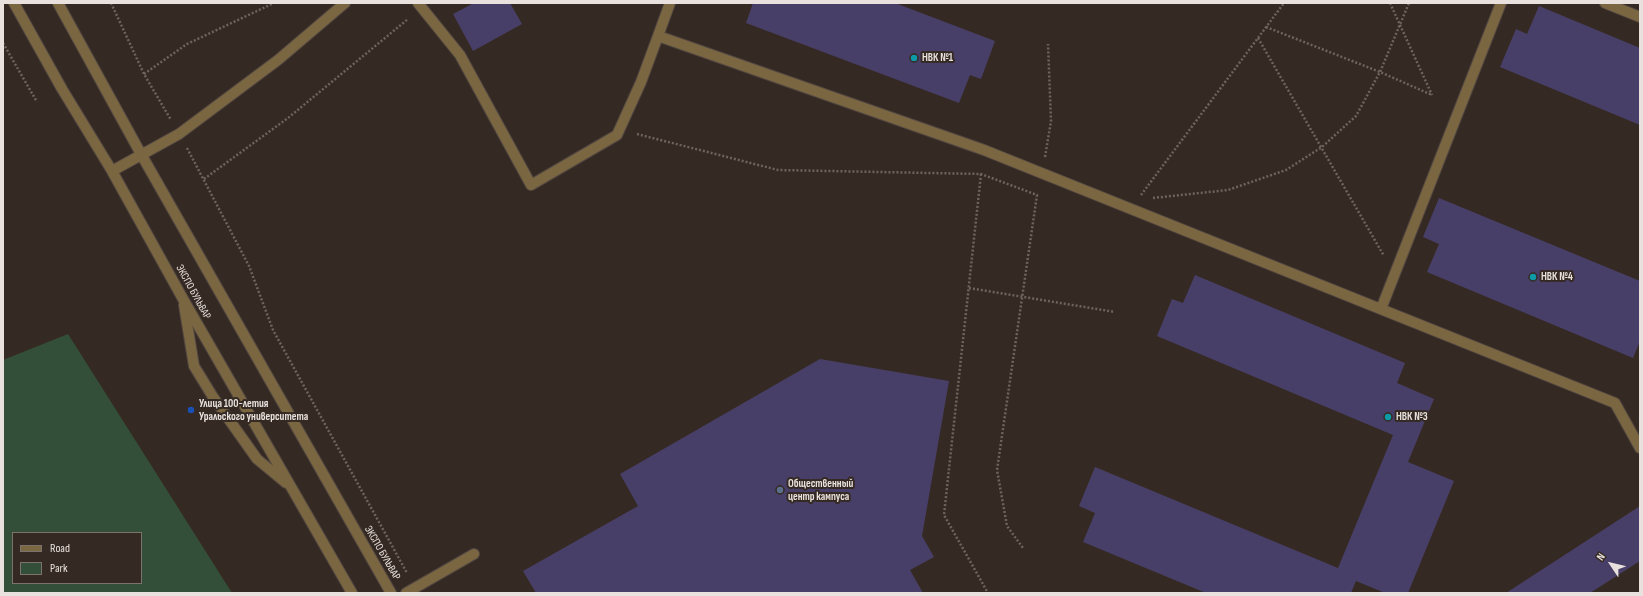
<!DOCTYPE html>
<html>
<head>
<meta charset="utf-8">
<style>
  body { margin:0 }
  #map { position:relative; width:1643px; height:596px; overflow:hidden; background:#352a23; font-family:"Sofia Sans Condensed",sans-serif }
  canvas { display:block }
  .frame { position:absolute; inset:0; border:4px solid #e8e1dd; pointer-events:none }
  .legend { position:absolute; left:12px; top:532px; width:130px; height:52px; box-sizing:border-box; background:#352a23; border:1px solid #7d736d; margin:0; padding:5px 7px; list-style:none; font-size:12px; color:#e8e1dd }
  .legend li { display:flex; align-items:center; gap:8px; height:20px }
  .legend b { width:20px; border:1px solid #7d736d }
  .north { position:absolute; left:1591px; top:544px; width:40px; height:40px; -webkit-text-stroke:3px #352a23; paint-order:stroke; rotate:305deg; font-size:11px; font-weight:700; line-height:16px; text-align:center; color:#e8e1dd }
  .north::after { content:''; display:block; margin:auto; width:14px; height:18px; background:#e8e1dd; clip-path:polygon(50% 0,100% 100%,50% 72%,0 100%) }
</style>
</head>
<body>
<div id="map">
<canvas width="1643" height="596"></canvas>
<div class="frame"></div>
<ul class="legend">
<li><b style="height:5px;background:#7b6642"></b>Road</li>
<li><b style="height:11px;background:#344f39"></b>Park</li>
</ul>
<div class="north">N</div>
</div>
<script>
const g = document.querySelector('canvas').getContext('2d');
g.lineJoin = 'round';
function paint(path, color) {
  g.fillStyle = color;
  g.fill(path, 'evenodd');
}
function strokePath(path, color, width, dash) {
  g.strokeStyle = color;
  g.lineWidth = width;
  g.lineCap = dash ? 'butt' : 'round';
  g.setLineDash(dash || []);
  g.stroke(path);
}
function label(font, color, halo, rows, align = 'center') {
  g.font = font + ' "Sofia Sans Condensed",sans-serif';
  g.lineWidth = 4;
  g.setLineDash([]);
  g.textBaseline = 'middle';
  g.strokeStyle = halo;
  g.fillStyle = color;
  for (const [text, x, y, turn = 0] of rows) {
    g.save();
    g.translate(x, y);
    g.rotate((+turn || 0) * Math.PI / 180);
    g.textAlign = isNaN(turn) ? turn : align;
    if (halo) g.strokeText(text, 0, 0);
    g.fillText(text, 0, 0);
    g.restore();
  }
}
paint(new Path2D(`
  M68 334 232 593H3V360ZM13 533H141V583H13Z`), '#344f39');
paint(new Path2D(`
  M474 3H510L522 24 473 51 453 14Z
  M753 3H895L995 41 981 79 970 75 959 103 746 23Z
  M1539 6 1640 48V125L1500 67 1516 29 1527 34Z
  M1439 198 1640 281V341L1633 358 1427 272 1439 244 1423 237Z
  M1195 275 1405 363 1397 383 1434 399 1408 462 1454 481 1408 593H1385L1356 581 1351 593H1206L1083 542 1095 513 1079 506 1095 467 1338 568 1393 435 1157 336 1172 299 1183 303Z
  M820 359 949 381 922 536 934 557 910 570 923 593H536L523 571 638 506 620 474Z
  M1640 506V561L1590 593H1506Z`), '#483f68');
const minor = new Path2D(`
  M14 3 62 89 112 171 183 299 352 593
  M58 3 141 154 391 593
  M418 3 460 55 531 185 617 135 641 82 658 36 984 150 1615 403 1640 448
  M1605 3 1640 17
  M658 36 670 3
  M112 171 179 134 278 60 345 3
  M184 305 194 366 213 397 257 459 286 483
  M1381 309 1501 3
  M406 593 474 554`);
strokePath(minor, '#524741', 12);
strokePath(new Path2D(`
  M111 3 144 74 171 120
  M1390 3 1432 95
  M1266 27 1380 72 1432 95
  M1258 38 1384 256
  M3 43 37 102
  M144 74 187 44 274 3
  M637 134 778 170 981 174 1037 195 997 470 1007 526 1023 548
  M187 148 249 266 273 330 407 573
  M1045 157 1051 121 1048 44
  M981 174 944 515 988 593
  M204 179 288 118 408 19
  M1141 195 1284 3
  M1153 198 1228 190 1286 170 1322 147 1356 116 1380 72 1409 3
  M969 288 1115 312`), '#6e645e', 2.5, [2, 2]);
strokePath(minor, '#7b6642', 10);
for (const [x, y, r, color] of [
  [914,58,4,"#0f9aa8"],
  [1533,277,4,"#0f9aa8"],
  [191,410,4,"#1a4fb4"],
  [1388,417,4,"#0f9aa8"],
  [780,490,4,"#5c6f8a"]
]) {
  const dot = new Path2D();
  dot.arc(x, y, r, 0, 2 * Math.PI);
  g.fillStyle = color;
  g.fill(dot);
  strokePath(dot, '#352a23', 1.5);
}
label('bold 11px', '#e8e1dd', '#352a23', [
  ["НВК №1",922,58],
  ["НВК №4",1541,277],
  ["Улица 100-летия",199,404],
  ["Уральского университета",199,417],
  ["НВК №3",1396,417],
  ["Общественный",788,484],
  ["центр кампуса",788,497]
], 'left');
label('11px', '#e8e1dd', '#352a23', [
  ["ЭКСПО БУЛЬВАР",193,292,61],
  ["ЭКСПО БУЛЬВАР",382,553,60]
]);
</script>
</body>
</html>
